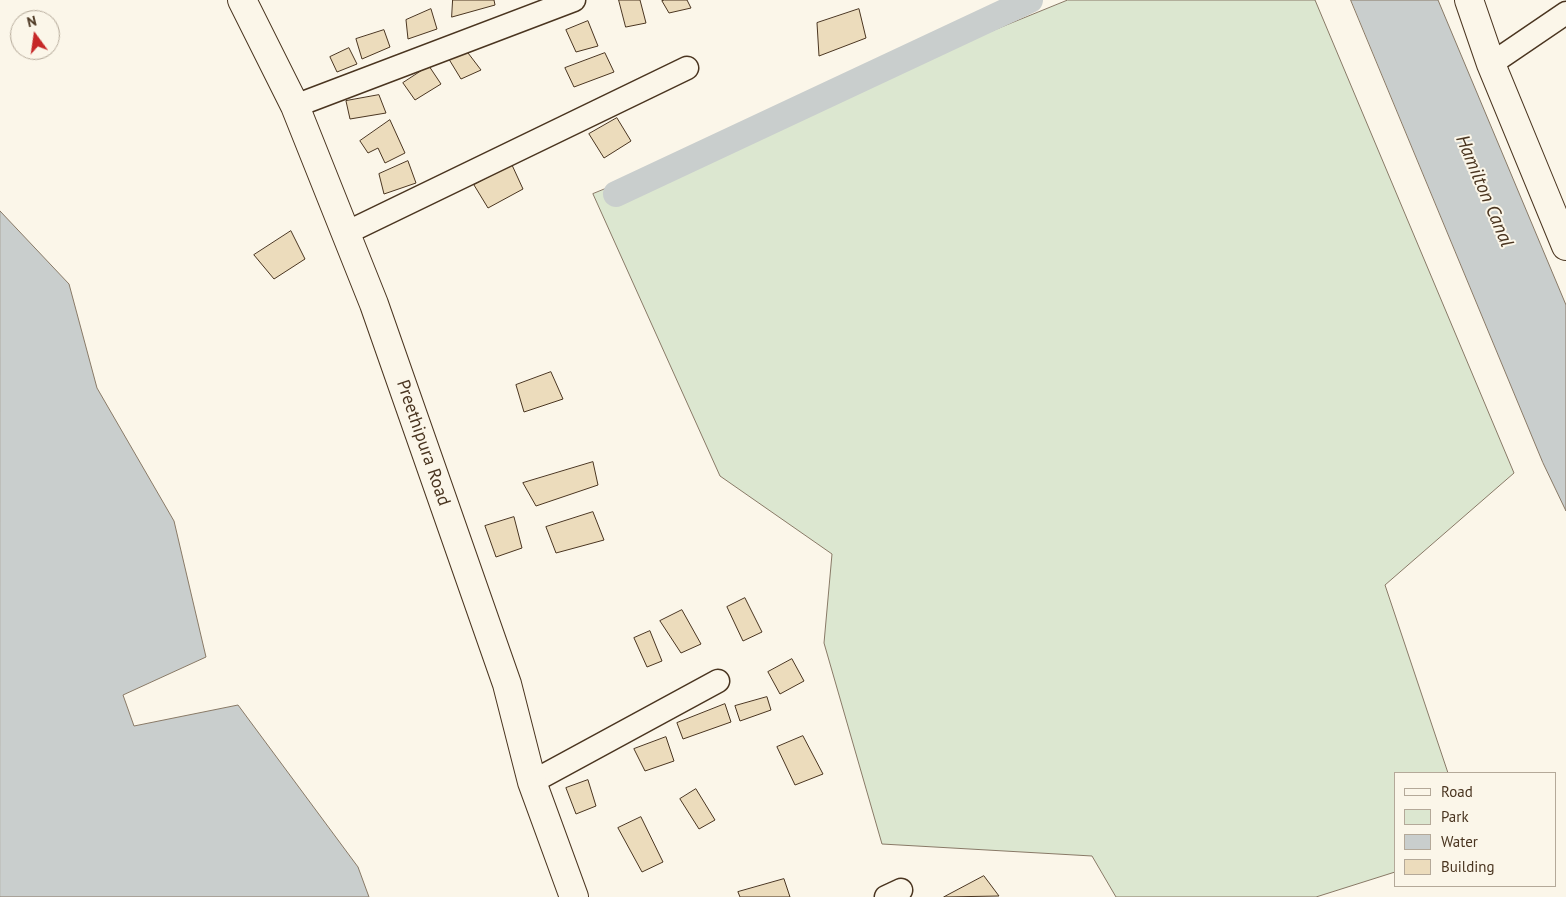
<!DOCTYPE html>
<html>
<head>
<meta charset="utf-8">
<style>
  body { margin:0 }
  #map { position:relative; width:1566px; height:897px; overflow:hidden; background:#fbf6e9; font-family:"PT Sans",sans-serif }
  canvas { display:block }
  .legend { position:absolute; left:1394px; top:772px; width:162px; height:115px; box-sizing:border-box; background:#fbf6e9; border:1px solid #b4a999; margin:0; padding:6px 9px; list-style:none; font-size:15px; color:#4a3520 }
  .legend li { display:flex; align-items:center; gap:10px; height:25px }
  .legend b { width:25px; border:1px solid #b4a999 }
  .north { position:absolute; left:10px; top:10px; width:50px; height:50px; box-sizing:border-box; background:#fbf6e9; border:1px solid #b4a999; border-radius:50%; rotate:346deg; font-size:14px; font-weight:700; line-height:20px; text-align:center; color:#4a3520 }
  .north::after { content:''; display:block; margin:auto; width:18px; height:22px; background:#c62828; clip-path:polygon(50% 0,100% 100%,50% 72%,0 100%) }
</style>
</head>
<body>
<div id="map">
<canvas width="1566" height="897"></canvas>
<ul class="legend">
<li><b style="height:6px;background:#fbf6e9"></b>Road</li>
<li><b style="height:14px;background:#dce7d0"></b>Park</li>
<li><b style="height:14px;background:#c9cecd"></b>Water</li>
<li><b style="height:14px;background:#ecdcbc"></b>Building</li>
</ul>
<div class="north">N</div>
</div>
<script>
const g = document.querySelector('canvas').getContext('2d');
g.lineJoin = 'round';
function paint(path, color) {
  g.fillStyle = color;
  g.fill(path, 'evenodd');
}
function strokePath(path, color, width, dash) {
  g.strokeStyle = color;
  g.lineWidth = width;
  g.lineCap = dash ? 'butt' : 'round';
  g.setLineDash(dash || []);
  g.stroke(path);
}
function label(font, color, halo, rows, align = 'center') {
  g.font = font + ' "PT Sans",sans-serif';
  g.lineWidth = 4;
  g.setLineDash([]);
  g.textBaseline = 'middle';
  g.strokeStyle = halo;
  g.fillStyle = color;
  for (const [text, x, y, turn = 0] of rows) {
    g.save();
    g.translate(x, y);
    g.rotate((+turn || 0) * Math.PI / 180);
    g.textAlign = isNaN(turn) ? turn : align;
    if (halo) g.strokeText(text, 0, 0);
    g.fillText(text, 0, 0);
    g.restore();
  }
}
const green = new Path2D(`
  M1068 0H1315L1514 473 1385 585 1448 773H1395V872L1316 897H1116L1092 856 882 844 824 643 832 554 720 476 593 194Z`);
paint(green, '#dce7d0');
strokePath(green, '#887966', 1);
const water = new Path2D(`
  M1351 0H1438L1566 305V511L1543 463Z
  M0 211 69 284 97 388 174 521 206 657 123 695 134 726 238 705 358 867 369 897H0Z`);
paint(water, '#c9cecd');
strokePath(water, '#887966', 1);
strokePath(new Path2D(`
  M616 194 1030 0`), '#c9cecd', 26);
const building = new Path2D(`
  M453 0H494L495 5 452 17Z
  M619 0H640L646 23 626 27Z
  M665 0H687L691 8 669 13 662 1Z
  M431 9 437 29 408 39 406 20Z
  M859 9 866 38 819 56 817 23Z
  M588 21 598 46 576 52 566 30Z
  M384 30 390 47 362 59 356 39Z
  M349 48 357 64 337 72 330 57Z
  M465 49 481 70 461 79 447 56Z
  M605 53 614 72 574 87 565 68Z
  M429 66 441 84 415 100 403 83Z
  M379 95 386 113 350 119 346 101Z
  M617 118 631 141 604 158 589 134Z
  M390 120 405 153 385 163 378 148 368 153 360 141Z
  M408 161 416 183 384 194 379 174Z
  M512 165 523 189 488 208 474 185Z
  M291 231 305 259 274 279 254 255Z
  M551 372 563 399 524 412 516 385Z
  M593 462 598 485 536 506 523 483Z
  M593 512 604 540 556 553 546 527Z
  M514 517 522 548 496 557 485 526Z
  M745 598 762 632 743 641 727 607Z
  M682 610 701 644 681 653 660 621Z
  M650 631 662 661 647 667 634 638Z
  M792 659 804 681 780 694 768 672Z
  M767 697 771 710 740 721 735 706Z
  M725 704 731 722 683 739 677 723Z
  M803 736 823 774 795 785 777 747Z
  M666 737 674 761 645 771 634 749Z
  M588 780 596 806 576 814 566 788Z
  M696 789 715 820 699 829 680 799Z
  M641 817 663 862 642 872 618 828Z
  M984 876 999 896 944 897Z
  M784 879 790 897H740L738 892Z`);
paint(building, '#ecdcbc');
strokePath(building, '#4a3520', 1);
const street = new Path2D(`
  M1491 64 1566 13
  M295 106 574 0
  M346 233 687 68
  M532 782 718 681
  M886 897 901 890`);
const secondary = new Path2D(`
  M242 0 295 106 374 304 507 684 532 782 574 897`);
const primary = new Path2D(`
  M1469 0 1491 64 1566 246`);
strokePath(street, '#4a3520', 25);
strokePath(secondary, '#4a3520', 30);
strokePath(primary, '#4a3520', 30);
strokePath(street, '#fbf6e9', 22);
strokePath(secondary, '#fbf6e9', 28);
strokePath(primary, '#fbf6e9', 28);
label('18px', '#4a3520', '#fbf6e9', [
  ["Preethipura Road",423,443,71]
]);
label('italic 19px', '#4a3520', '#fbf6e9', [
  ["Hamilton Canal",1484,191,67]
]);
</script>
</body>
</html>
